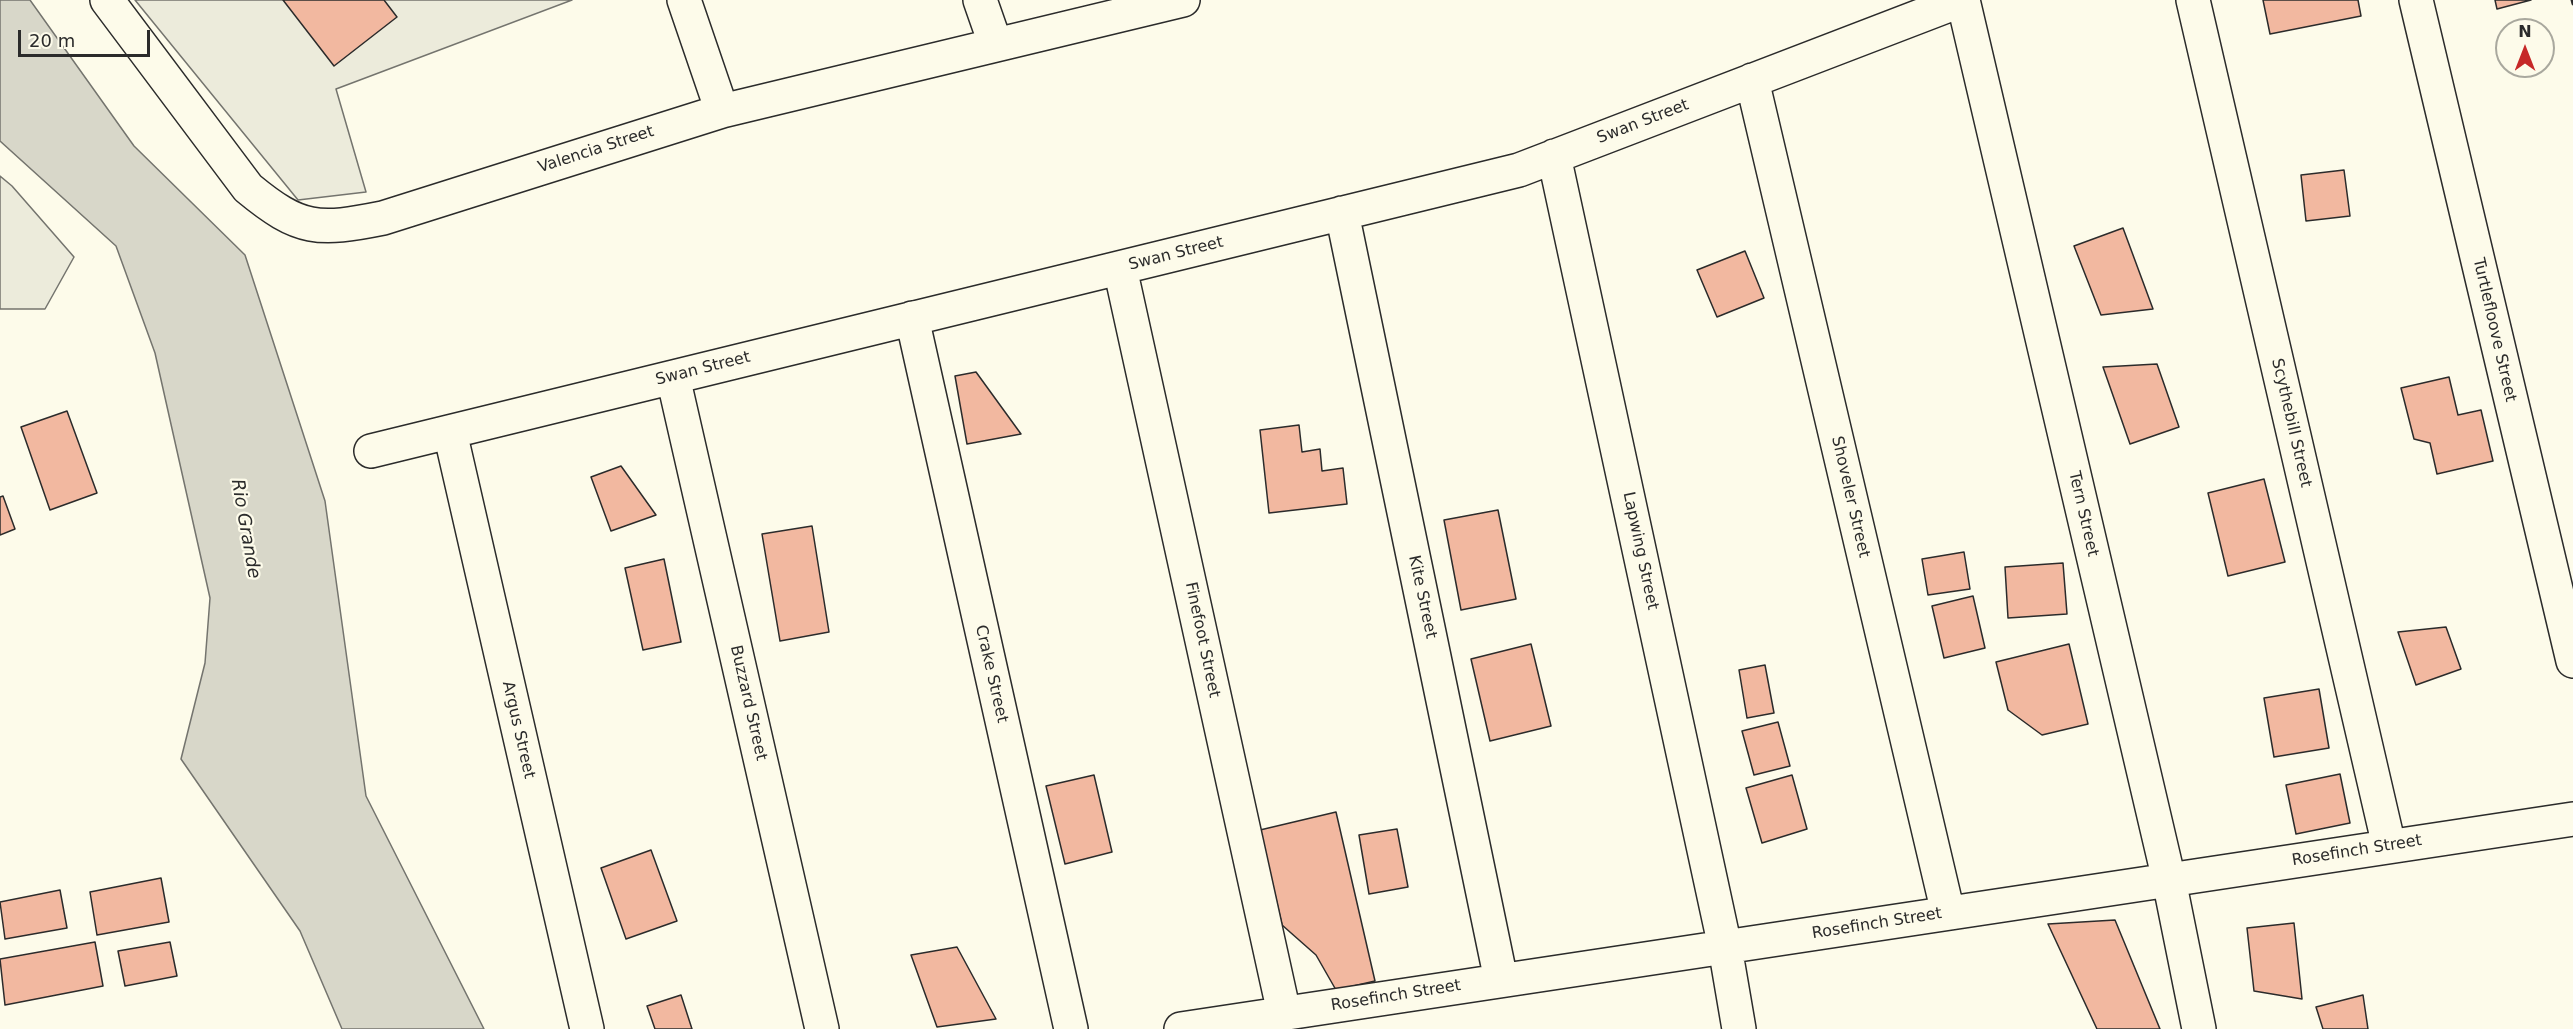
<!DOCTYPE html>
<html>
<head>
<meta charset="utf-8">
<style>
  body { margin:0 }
  #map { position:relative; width:2573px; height:1029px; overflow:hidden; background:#fdfbea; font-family:"DejaVu Sans",sans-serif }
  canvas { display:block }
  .north { position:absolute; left:2495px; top:18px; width:60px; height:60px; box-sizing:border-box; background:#fdfbea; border:2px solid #a9a89e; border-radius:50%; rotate:0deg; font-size:16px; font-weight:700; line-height:24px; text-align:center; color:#2b2b2b }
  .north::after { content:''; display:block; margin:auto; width:21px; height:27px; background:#c62828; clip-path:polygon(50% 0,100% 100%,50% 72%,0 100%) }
  .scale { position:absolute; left:18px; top:30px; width:132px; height:27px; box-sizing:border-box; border:3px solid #2b2b2b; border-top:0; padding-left:8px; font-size:18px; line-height:21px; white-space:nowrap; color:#2b2b2b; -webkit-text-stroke:4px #fdfbea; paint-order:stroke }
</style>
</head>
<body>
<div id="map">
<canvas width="2573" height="1029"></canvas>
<div class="north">N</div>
<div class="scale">20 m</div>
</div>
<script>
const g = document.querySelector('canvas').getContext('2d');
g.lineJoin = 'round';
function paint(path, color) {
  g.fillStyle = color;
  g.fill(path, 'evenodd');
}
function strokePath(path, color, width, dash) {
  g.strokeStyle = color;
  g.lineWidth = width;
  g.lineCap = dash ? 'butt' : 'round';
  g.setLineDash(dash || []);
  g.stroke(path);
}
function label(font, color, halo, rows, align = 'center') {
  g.font = font + ' "DejaVu Sans",sans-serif';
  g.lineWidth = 4.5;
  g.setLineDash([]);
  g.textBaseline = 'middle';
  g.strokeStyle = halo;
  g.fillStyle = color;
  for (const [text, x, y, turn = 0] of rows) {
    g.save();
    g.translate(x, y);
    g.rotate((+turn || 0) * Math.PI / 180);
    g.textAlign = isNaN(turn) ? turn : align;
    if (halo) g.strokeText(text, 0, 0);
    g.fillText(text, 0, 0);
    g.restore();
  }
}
const green = new Path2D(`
  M135 0H572L336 89 366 192 298 200Z
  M0 176 12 186 74 257 45 309H0Z`);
paint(green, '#ecebdb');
strokePath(green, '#74746e', 1.5);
const water = new Path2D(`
  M0 0H30L134 146 245 255 325 501 366 796 484 1029H342L300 931 181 759 205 663 210 598 155 353 116 246 0 141Z`);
paint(water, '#d8d7c9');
strokePath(water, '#74746e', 1.5);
const building = new Path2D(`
  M283 0H384L397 17 334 66Z
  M2263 0H2358L2361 16 2270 34Z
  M2495 0H2531L2497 9Z
  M2344 170 2350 216 2306 221 2301 175Z
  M2123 228 2153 309 2101 315 2074 246Z
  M1745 251 1764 298 1717 317 1697 270Z
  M2157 364 2179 427 2130 444 2103 367Z
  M976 372 1021 434 967 444 955 376Z
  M2449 377 2458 415 2481 410 2493 461 2437 474 2430 443 2414 439 2401 388Z
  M67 411 97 493 50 510 21 427Z
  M1299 425 1302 452 1320 449 1322 471 1343 468 1347 504 1269 513 1260 430Z
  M621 466 656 515 611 531 591 477Z
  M2264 479 2285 562 2228 576 2208 493Z
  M3 496 15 529 0 535V497Z
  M1498 510 1516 599 1461 610 1444 520Z
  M812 526 829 632 780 641 762 534Z
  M1964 552 1970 589 1928 595 1922 559Z
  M664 559 681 642 643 650 625 568Z
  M2063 563 2067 614 2008 618 2005 567Z
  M1973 596 1985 648 1944 658 1932 606Z
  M2446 627 2461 669 2416 685 2398 632Z
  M1531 644 1551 726 1490 741 1471 659Z
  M2069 644 2088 724 2042 735 2008 710 1996 662Z
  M1765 665 1774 713 1747 718 1739 670Z
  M2319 689 2329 748 2274 757 2264 698Z
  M1778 722 1790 766 1754 775 1742 731Z
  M2340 774 2350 823 2296 834 2286 785Z
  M1094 775 1112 852 1065 864 1046 786Z
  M1792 775 1807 829 1762 843 1746 788Z
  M1336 812 1375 981 1336 990 1316 955 1282 925 1260 830Z
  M1397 829 1408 887 1369 894 1359 835Z
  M651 850 677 921 626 939 601 868Z
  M161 878 169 922 97 935 90 892Z
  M60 890 67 928 5 939 0 902Z
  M2115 920 2160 1029H2097L2048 924Z
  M2294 923 2302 999 2254 991 2247 928Z
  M95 942 103 986 5 1005 0 959Z
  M170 942 177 976 125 986 118 951Z
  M957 947 996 1019 937 1027 911 955Z
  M681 995 692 1029H655L647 1006Z
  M2363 995 2368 1029H2323L2316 1007Z`);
paint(building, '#f2b8a0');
strokePath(building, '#2b2b2b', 1.5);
const minor = new Path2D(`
  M107 0 248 188C300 231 318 231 383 218L722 111 1183 0
  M684 0 722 111
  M980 0 995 43
  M1963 0 2169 880 2199 1029
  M2193 0 2389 846
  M2416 0 2573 661
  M1752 80 1948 913
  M1554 156 1725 947 1739 1029
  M1342 213 1501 980
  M1120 268 1284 1013
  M912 318 1071 1029
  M673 377 822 1029
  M450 432 587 1029
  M371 451 1519 170 1962 0
  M1181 1029 2573 819`);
strokePath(minor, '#2b2b2b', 36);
strokePath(minor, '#fdfbea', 33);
strokePath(new Path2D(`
  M2572 0 2573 4`), '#2b2b2b', 3);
label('16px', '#2b2b2b', '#fdfbea', [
  ["Swan Street",1643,122,-21],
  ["Valencia Street",596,150,-18],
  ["Swan Street",1176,254,-14],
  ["Turtlefloove Street",2494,330,77],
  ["Swan Street",703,369,-14],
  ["Scythebill Street",2291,423,77],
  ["Shoveler Street",1850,497,77],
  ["Tern Street",2083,514,77],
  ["Lapwing Street",1640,551,78],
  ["Kite Street",1422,597,78],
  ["Finefoot Street",1202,640,78],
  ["Crake Street",991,674,77],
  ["Buzzard Street",748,703,77],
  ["Argus Street",518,730,77],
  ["Rosefinch Street",2357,851,-9],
  ["Rosefinch Street",1877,924,-9],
  ["Rosefinch Street",1396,996,-9]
]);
label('italic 18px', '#2b2b2b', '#fdfbea', [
  ["Rio Grande",245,529,80]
]);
</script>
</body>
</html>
